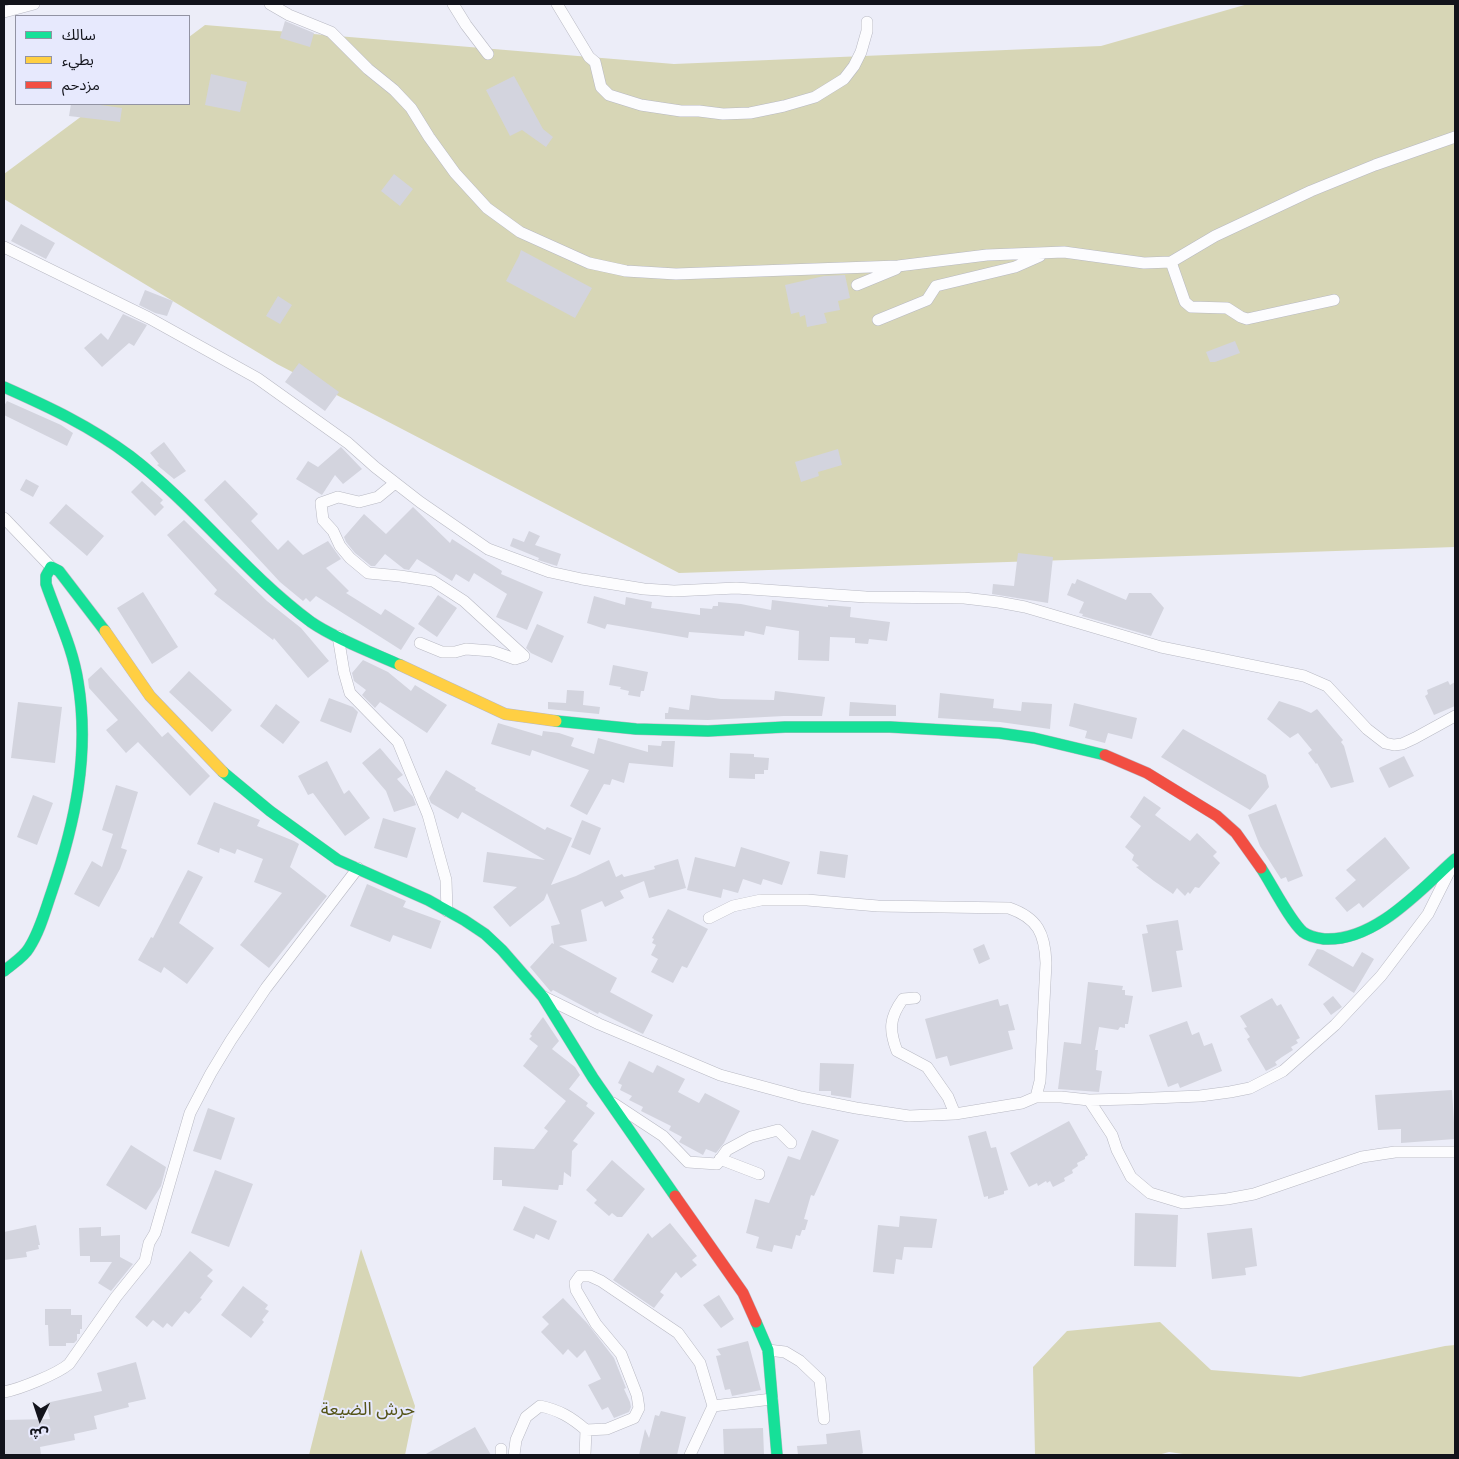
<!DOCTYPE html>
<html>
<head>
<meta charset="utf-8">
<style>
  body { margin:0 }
  #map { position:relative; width:1459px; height:1459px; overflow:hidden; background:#ecedf8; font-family:Lato,"Noto Sans Arabic",sans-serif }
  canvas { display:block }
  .frame { position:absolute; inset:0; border:5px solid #12131b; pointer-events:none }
  .legend { position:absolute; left:15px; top:15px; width:175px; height:90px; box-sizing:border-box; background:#e7e9fd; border:1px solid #9293a3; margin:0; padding:6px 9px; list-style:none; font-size:15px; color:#12131b }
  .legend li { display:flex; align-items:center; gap:10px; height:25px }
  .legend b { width:25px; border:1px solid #9293a3 }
  .north { position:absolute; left:15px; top:1394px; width:50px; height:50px; -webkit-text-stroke:4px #e7e9fd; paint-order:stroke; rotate:184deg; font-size:14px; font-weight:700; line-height:20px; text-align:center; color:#12131b }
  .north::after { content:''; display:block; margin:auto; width:18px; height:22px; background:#12131b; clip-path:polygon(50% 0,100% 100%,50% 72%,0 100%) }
</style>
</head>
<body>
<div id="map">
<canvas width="1459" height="1459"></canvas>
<div class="frame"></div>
<ul class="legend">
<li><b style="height:6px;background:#16e098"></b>سالك</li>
<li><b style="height:6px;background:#ffcf43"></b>بطيء</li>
<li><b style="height:6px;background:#f24e42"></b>مزدحم</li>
</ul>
<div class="north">ش</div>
</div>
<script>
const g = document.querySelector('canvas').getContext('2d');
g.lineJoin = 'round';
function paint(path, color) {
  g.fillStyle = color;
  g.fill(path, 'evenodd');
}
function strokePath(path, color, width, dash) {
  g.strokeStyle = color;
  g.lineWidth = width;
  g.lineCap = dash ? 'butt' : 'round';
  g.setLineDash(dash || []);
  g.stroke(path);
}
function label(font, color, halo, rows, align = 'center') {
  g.font = font + ' Lato,"Noto Sans Arabic",sans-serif';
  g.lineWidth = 4;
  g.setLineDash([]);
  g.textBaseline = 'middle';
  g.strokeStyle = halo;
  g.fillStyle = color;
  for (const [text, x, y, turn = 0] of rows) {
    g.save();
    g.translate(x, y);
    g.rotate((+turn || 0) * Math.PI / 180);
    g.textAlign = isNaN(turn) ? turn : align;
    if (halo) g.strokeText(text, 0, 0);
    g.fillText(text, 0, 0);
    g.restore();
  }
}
paint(new Path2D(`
  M1248 4H1455V547L679 573 277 364 4 199V174L98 104H189V37L205 25 674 64 1101 46Z
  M361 1249 415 1406 405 1455H309Z
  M1160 1322 1211 1370 1300 1377 1445 1346 1455 1345V1455H1190L1169 1452 1158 1455H1035L1033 1367 1067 1331Z`), '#d7d6b6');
paint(new Path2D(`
  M285 21 314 33 310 47 280 38Z
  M211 74 247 82 240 112 205 105Z
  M514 76 543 129 553 137 546 147 522 130 510 136 486 90Z
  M71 104H93L122 108 120 122 69 116Z
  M394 174 413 189 400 206 381 191Z
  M21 224 55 243 46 259 11 241Z
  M521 250 592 288 575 318 506 281 519 256Z
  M845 275 850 298 838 301 840 310 824 313 827 323 807 327 805 315 800 317 799 312 791 314 785 285 824 276Z
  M145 290 173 301 167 316 155 313 139 305Z
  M278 296 292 305 280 324 266 316Z
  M123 314 147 325 134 346 129 343 102 367 84 348 101 333 108 340Z
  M1235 341 1240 353 1215 362H1210L1206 352Z
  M299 363 339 392 325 411 285 382Z
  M7 401 61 425 73 433 67 446 4 415V406Z
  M164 442 186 471 174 479 157 465 159 464 150 453Z
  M341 447 362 469 343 484 335 475 322 495 296 479 308 461 318 467Z
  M838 449 842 465 818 472 819 476 801 482 795 462Z
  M26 479 39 486 33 497 20 490Z
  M225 480 258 514 251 521 278 550 288 540 303 555 328 541 341 559 326 568 349 591 346 593 381 615 385 609 415 628 401 650 316 596 310 602 306 598 303 601 280 582 204 500Z
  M142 481 163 500 160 503 164 507 155 516 131 492Z
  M66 504 104 536 87 556 49 523Z
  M413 507 450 543 452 539 502 571 501 574 543 592 527 630 496 617 507 594 474 573 469 582 456 574 452 581 417 559 409 570 404 569 385 554 375 566H371L355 553 346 542 344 537 364 514 386 534Z
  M184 520 267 601 301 628 329 661 308 678 274 638 273 640 214 594 217 590 167 535Z
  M529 531 540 536 535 545 561 554 557 566 538 560 539 558 510 546 513 538 524 542Z
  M1018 553 1053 557 1048 603 992 594 993 584 1014 586Z
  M1077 579 1126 600 1129 593H1151L1164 608 1151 636 1082 616 1083 614 1079 613 1084 602 1067 595 1072 583 1075 584Z
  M143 592 178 647 152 664 117 608Z
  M438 595 457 608 437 637 418 624Z
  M594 596 625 605 626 597 652 602 651 608 700 615V608L712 609 713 606H718V602L741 604 771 610 772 600 828 607V605L851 607 850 617 890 622 887 641 869 639 868 644 855 643V638L830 637 829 661 798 660 799 631 766 626 764 635 745 631 744 636 689 632 688 638 607 624 605 629 587 623Z
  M537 624 564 636 552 663 531 653 526 648Z
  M363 660 388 672 411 691 415 685 447 705 427 733 380 702 375 708 362 695 366 690 354 681 352 673Z
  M613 665 648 672 644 691H641L640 697 628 695 629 691 620 689 621 687 609 685Z
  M101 667 162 737 168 732 210 776 190 796 138 742 126 753 106 730 118 720 89 688 88 679Z
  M189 671 232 710 212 732 169 692Z
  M1448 681 1450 685 1455 682V706L1434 715 1425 696 1428 694 1427 690Z
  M567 690 584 691 583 705 600 707 599 714 548 709V702L566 703Z
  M775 691 825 697 822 716H784L708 720 665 719V713H668L669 707 689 710 691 695 721 699 774 700Z
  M940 693 994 699 993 708 1021 711 1022 702 1052 704 1050 729 1000 722 938 718Z
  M329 698 353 707 358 712 351 733 320 721Z
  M1279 701 1300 708 1311 713 1317 709 1343 740 1341 742 1344 746 1354 782 1331 788 1317 763 1316 764 1308 753 1312 750 1298 733 1290 738 1267 719Z
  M18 702 62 707 55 763 11 758Z
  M850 702 896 705V716H849Z
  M1074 703 1137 718 1132 739 1108 733 1105 743 1085 738 1087 731 1069 726Z
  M276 704 300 722 283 744 260 726Z
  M498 723 542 736 543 731 559 733 574 738 571 746 594 754 598 738 648 752V745L661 746 662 741H675L673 767 629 763 624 783 612 779 610 785 604 784 587 815 570 806 589 770 532 750 530 756 491 744Z
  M1183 729 1266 775 1269 787 1250 810 1161 757Z
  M380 748 403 775 397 779 413 797 416 805 394 812 386 791 362 763Z
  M730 753 754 754V757L769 758 768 770H764V774H755V779L729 778Z
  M1404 756 1414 776 1389 788 1379 768Z
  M327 761 344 794 349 790 370 818 345 836 313 793 308 795 298 776Z
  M446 770 476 788 475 790 545 830 547 827 572 838 551 885 576 876 609 860 616 877 622 874 624 877 655 869 654 866 678 859 686 888 649 898 644 881 620 891 624 898 605 907 602 901 581 910 587 941 559 946 617 978 610 992 653 1015 643 1034 599 1012 598 1014 553 990 551 992 530 967 552 943 554 944 551 926 560 924 547 893 544 900 510 927 493 907 517 887 483 882 487 852 545 860 462 812 458 819 431 803 429 798Z
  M116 785 138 792 121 848 127 850 120 869 99 907 74 894 92 861 102 867 113 834 102 830Z
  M33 795 53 803 37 845 17 837Z
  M1144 796 1161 808 1155 815 1190 841 1197 833 1217 852 1213 856 1220 863 1199 888 1195 887 1190 894 1188 892 1185 896 1177 888 1173 894 1154 881 1136 867 1139 866 1132 860 1134 855 1125 847 1141 826 1130 817Z
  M214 802 260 820 257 826 294 841 299 844 290 867 327 896 269 968 240 945 282 893 254 882 263 859 237 849 235 854 220 848 219 853 197 844Z
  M1276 804 1303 876 1288 882 1286 877 1281 879 1260 846 1248 815Z
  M383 818 416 828 407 858 374 848Z
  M582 820 601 828 590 855 571 847Z
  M1385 837 1410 868 1363 908 1359 903 1347 912 1335 898 1356 880 1346 870Z
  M741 847 790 862 782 885 763 879 761 885 743 879 738 893 723 889 721 898 687 890 695 857 735 867Z
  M820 851 848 855 845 878 817 874Z
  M188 870 203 877 179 923 214 948 187 984 164 967 161 973 138 960 151 937 153 938Z
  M367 884 406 901 403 907 441 921 431 949 393 935 390 942 350 926Z
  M668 909 708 929 687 968 682 966 673 983 651 972 658 959 651 955 656 945 652 943 654 939 652 938Z
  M1178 920 1183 950 1176 951 1182 987 1152 992 1142 934 1148 933 1146 925Z
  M984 944 990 959 979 964 973 949Z
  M1317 949 1323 950 1353 967 1362 952 1374 959 1354 993 1308 965Z
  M1088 982 1123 986 1122 990H1125V995L1133 996 1128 1024H1125V1028L1120 1027 1118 1030 1099 1027 1095 1050H1098L1096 1070 1102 1071 1099 1092 1058 1089 1064 1042 1081 1044Z
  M1333 996 1342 1007 1331 1015 1323 1004Z
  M1272 998 1277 1006 1281 1004 1300 1038 1296 1040 1298 1043 1291 1047 1293 1050 1282 1057 1275 1062 1277 1065 1266 1071 1247 1039 1250 1037 1244 1028 1247 1027 1240 1016Z
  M998 999 1000 1006 1008 1004 1015 1030 1008 1031 1013 1049 950 1066 947 1056 936 1059 925 1019Z
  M543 1017 559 1041 552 1049 575 1067 580 1075 569 1089 588 1103 586 1106 595 1113 573 1141 578 1144 572 1151 571 1177 564 1172 563 1185H559L558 1190 502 1186V1180H493L494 1147 534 1149 548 1131 544 1128 566 1101 523 1066 538 1046 529 1039 532 1036 530 1034Z
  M1187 1021 1192 1035 1199 1032 1204 1046 1212 1043 1222 1071 1180 1088 1178 1083 1168 1087 1149 1035Z
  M629 1061 653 1073 657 1065 685 1079 678 1092 699 1103 705 1093 740 1111 724 1143 716 1153 706 1149 703 1155 679 1142 682 1137 669 1130 671 1126 641 1111 643 1107 629 1100 632 1096 620 1090 622 1085 618 1083Z
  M820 1063 854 1064 851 1098 831 1095V1091H819Z
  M1452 1090 1455 1139 1401 1143V1129L1378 1130 1375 1095Z
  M208 1108 235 1118 221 1160 193 1151Z
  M1069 1121 1088 1155 1085 1157V1159L1077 1163 1078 1166 1072 1170 1073 1173 1064 1178 1065 1181 1053 1187 1050 1181 1047 1183 1046 1181 1038 1186 1037 1183 1029 1187 1010 1153Z
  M812 1130 839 1140 814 1196 811 1195 804 1219 808 1220 805 1230H802L800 1236 796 1235 792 1249 774 1245 772 1252 756 1248 759 1237 746 1233 755 1199 769 1203 788 1156 800 1160Z
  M986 1131 991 1148 996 1147 1008 1190 1004 1191V1194L988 1199V1196L984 1197 968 1136Z
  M131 1145 166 1167 161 1186 146 1210 106 1185Z
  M612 1160 645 1189 622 1217H617L612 1213 609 1216 594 1203 597 1200 586 1190Z
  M215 1170 253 1184 229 1247 191 1233Z
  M524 1206 557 1221 549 1240 536 1234 534 1239 513 1230Z
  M1135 1213 1178 1215 1176 1267 1134 1266Z
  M900 1216 937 1219 932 1248 904 1247 902 1260 896 1259 894 1274 873 1272 878 1225 899 1227Z
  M670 1223 697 1256 692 1260 697 1265 681 1278 676 1272 660 1292 664 1295 654 1308 613 1280 648 1233 652 1238Z
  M36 1225 40 1245H38L39 1249 26 1252 27 1257 4 1260V1232Z
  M101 1227V1236L120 1235V1257L133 1264 111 1291 98 1283 112 1262H90V1256H80L79 1228Z
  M1252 1228 1257 1266 1245 1268 1246 1275 1212 1279 1207 1233Z
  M190 1251 213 1270 207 1276 213 1281 200 1298 202 1299 189 1314 185 1311 172 1327 167 1323 163 1328 153 1320 147 1327 135 1317Z
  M243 1286 268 1305 265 1309 269 1311 262 1320 264 1322 251 1338 221 1315Z
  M719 1295 734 1319 721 1328 703 1305Z
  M563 1298 587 1323 614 1358 626 1388 624 1389 630 1402 631 1407 629 1412 614 1418 608 1407 602 1410 588 1385 601 1379 585 1350 577 1358 568 1349 563 1355 541 1332 549 1324 542 1317Z
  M45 1309H71V1315H82V1329H80V1334H77V1340L74 1343H66V1346H49L48 1325H45Z
  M748 1341 761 1390 732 1396 730 1389 725 1390 716 1356 721 1355 717 1349Z
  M136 1362 146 1399 128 1403 129 1407 94 1416 97 1429 74 1434 75 1440 40 1447 41 1455H4V1420L50 1419 46 1403 102 1391 97 1373Z
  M661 1411 686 1417 677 1455H639L645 1429 649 1438 655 1415 659 1416Z
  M475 1427 491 1455H424Z
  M763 1428 764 1455H724L723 1429Z
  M860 1430 863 1453 859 1455H798L797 1446 827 1444 826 1434Z`), '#d3d4de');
const street = new Path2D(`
  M270 4 289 15 331 32 368 69 394 90 411 108 429 137 455 173 487 208 520 232 589 263 626 271 676 274 898 266 987 255 1064 252 1144 263 1171 262 1215 236 1311 191 1375 165 1455 137
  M453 4 466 25 488 54
  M557 4 589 57 595 62 601 87 609 95 641 105 681 111H699L723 114 750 113 784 106 815 97 844 79 854 66 861 52 867 31V22
  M4 12 34 4
  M4 247 149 318 257 378 348 443 375 467 420 502 488 549 550 572 582 579 644 589 674 591 736 588 866 597 964 598 998 602 1025 607 1161 647 1304 676 1327 686 1367 729 1385 743 1394 745 1402 744 1415 738 1455 716
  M1171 262 1185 302 1191 307 1227 308 1241 317 1247 319 1334 300
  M857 285 896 269
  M878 320 927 300 936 286 1015 267 1040 256
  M395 483 378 497 359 502 338 497 321 503 323 520 333 531 340 546 350 558 368 573 400 576 433 581 464 601 524 656 515 659 492 651 466 649 455 652H442L420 643
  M4 518 51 567
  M338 636 344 672 350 693 398 742 428 815 446 880 447 911
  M709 918 733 906 761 900H807L878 906 1009 908C1038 918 1045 934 1046 963L1040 1081 1036 1097
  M544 997 599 1024 720 1075 801 1097 856 1108 909 1116 955 1114 1022 1103 1036 1097H1061L1089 1100 1130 1099 1200 1096 1230 1092 1250 1088 1283 1071 1335 1025 1381 976 1428 914 1451 868
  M915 998 903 999C889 1018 889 1030 897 1051L927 1067 948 1097 955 1114
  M1089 1100 1112 1135 1117 1150 1131 1177 1150 1193 1183 1203 1227 1199 1254 1194 1362 1157 1395 1152H1455
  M613 1103 663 1136 688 1162 717 1164 727 1150 751 1137 778 1130 791 1143
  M720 1159 759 1174
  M768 1350 785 1352 800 1361 820 1380 824 1419
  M4 1392C20 1389 57 1374 69 1364L116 1297 145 1261 149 1243 155 1233 190 1113 211 1073 231 1040 266 988 358 868
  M501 1449V1455
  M514 1455 516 1440 526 1417 540 1406C559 1410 571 1417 586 1430
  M585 1455 586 1430 607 1429 634 1418 639 1408 637 1395 621 1354 596 1324 576 1290 575 1283 580 1276H590L601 1281 678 1333 700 1363 713 1406
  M690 1455 713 1406 772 1399`);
const fast = new Path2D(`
  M4 387C49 407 90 426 130 456 195 506 245 573 311 622 334 638 373 653 400 665
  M556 721 636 729 708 731 785 727H890L999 733 1034 738 1105 755
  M223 772 270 811 338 860 428 900 464 920 485 934 502 950 543 997 593 1078 675 1196
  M1261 868C1271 883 1290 921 1303 932 1308 936 1317 938 1324 939 1375 942 1420 890 1455 859
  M4 971C12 964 24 957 29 948 40 931 45 911 52 891 75 823 90 754 78 682 73 648 57 616 46 584V576L51 567 59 571 105 631
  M756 1322 768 1350 777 1455`);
const slow = new Path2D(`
  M105 631 150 696 223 772
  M400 665 505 714 556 721`);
const jam = new Path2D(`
  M1105 755 1147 773 1217 816 1236 833 1261 868
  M675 1196 743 1293 756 1322`);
strokePath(street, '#b8b9c3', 12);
strokePath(fast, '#b8b9c3', 12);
strokePath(slow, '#b8b9c3', 12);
strokePath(jam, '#b8b9c3', 12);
strokePath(street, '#fcfcfe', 11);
strokePath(fast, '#16e098', 11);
strokePath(slow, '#ffcf43', 11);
strokePath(jam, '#f24e42', 11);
label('18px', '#555418', '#e7e9fd', [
  ["حرش الضيعة",368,1409]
]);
</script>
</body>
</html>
